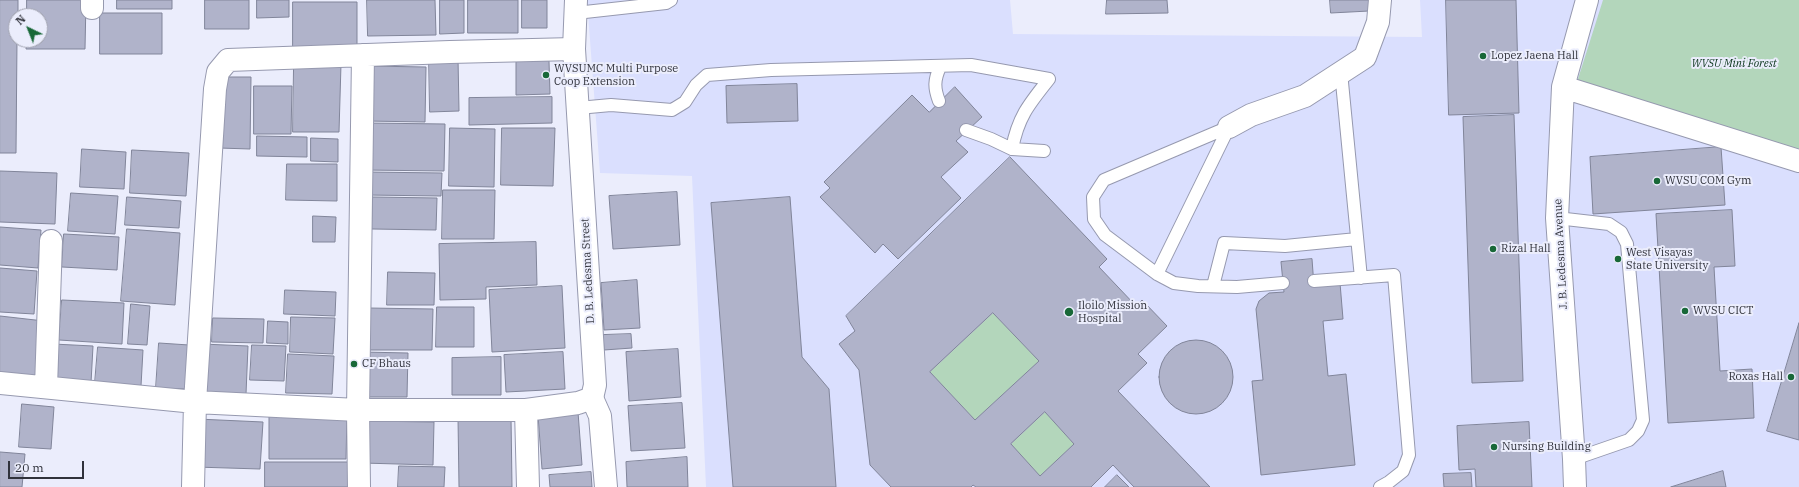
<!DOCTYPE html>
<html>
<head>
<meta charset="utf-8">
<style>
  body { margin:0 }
  #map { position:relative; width:1799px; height:487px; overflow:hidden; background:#ebedfc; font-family:"IBM Plex Serif",serif }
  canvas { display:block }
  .north { position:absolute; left:8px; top:8px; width:40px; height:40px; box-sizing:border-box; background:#ebedfc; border:1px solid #a0a2af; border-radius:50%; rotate:317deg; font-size:11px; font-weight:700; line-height:16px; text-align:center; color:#30323b }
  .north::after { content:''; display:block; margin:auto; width:14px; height:18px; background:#186838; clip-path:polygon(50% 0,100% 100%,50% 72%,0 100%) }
  .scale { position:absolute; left:8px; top:461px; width:76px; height:18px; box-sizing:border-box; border:2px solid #30323b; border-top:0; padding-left:5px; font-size:12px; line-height:14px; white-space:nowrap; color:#30323b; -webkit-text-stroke:3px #ebedfc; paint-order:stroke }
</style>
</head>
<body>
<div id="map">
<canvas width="1799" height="487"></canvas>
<div class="north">N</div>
<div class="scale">20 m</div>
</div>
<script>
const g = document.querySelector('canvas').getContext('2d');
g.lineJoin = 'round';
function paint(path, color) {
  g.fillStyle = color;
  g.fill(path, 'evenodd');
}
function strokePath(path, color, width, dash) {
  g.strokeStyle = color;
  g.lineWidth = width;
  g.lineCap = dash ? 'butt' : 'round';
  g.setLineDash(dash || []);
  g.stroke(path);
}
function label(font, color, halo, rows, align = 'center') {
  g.font = font + ' "IBM Plex Serif",serif';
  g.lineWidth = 4;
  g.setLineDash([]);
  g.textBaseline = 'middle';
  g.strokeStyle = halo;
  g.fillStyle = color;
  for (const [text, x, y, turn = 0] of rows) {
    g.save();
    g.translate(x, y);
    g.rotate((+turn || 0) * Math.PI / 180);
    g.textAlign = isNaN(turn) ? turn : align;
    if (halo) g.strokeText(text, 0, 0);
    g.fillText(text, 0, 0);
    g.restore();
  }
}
paint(new Path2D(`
  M587 0H1010L1013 34 1422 37 1420 0H1799V487H706L692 176 600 173Z`), '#dadffe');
paint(new Path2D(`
  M1603 0H1799V152L1577 82Z
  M993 313 1039 361 975 420 930 372Z
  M1045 412 1074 444 1040 476 1011 444Z`), '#b3d6bb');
const building = new Path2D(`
  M0 0H18V16H16V40H17L16 153H0Z
  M27 0H86L85 49H26L27 40H40V16H27Z
  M117 0H172V9H117Z
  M205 0H249V29H205Z
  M257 0H289V17L257 18Z
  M367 0H435L436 35 368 36Z
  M440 0H464V33L440 34Z
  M468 0H518V33H468Z
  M522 0H547V28H522Z
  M1107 0H1167L1168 13 1106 14Z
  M1330 0H1369V11L1331 13Z
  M1446 0H1516L1519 113 1449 115Z
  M293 2H357V46L293 47Z
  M100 13H162V54H100Z
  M429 58H458L459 111 430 112Z
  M549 61 550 94 516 95V62Z
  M294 64H341L339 132H293Z
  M367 66 426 67 425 122 366 121Z
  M220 77H251L250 149 219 148Z
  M797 84 798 121 727 123 726 86Z
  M254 86H292L291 134H254Z
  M955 87 982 117 956 141 968 152 941 177 961 198 898 259 883 244 875 253 820 197 830 188 824 182 912 95 929 112Z
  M552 97V123L469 125V98Z
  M1514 115 1523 381 1472 383 1463 117Z
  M366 123 445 124 444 171 364 170Z
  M450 128 495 129 494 187 449 186Z
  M502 128H555L553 186 501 185Z
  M257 136 307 137V157L257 156Z
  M311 138 338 139V162L311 161Z
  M1721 147 1725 205 1593 214 1590 157Z
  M82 149 126 152 124 189 80 187Z
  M132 150 189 153 186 196 130 193Z
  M1010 157 1107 259 1099 267 1136 306 1142 300 1167 326 1138 354 1147 363 1118 391 1210 487H1134L1113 465 1091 487H976L973 485 971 487H891L870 465 859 370 839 344 855 331 846 316ZM993 313 1039 361 975 420 930 372ZM1045 412 1074 444 1040 476 1011 444Z
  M287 164H337V201L286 200Z
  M0 171 57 173 55 224 0 222Z
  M366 172 442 173 441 196 366 195Z
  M443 190H495L494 239H442Z
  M677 192 680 245 613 249 609 196Z
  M71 193 118 196 115 234 68 231Z
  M127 197 181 201 179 228 125 225Z
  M373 197 437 198 436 230 372 229Z
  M790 197 802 357 829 389 836 487H733L711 203Z
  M1732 210 1735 266 1714 267 1720 371 1752 369 1754 418 1668 423 1656 214Z
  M313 216 336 217 335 242H313Z
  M0 227 41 230 38 268 0 265Z
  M127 229 180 233 175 305 121 301Z
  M64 234 119 237 117 270 62 267Z
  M536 242 537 285 486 287V299L440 300 439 244Z
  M1312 259 1314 286 1340 283 1343 319 1323 321 1328 376 1346 374 1355 465 1261 475 1252 381 1263 380 1256 309 1259 301 1269 293 1284 292 1281 262Z
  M0 268 37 271 34 314 0 312Z
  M388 272 435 273 434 305H387Z
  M637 280 640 328 604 330 601 283Z
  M562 286 565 348 492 352 489 290Z
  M285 290 336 292 335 316 284 314Z
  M62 300 124 303 122 344 59 340Z
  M131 304 150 306 147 345 128 344Z
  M437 307H474V347H436Z
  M368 308 433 309 432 350H368Z
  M0 316 44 321 38 378 0 374Z
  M291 317 335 318 333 354 290 352Z
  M213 318 264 319 263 343 212 342Z
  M268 321 288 322V344L267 343Z
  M1799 323V440L1767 431Z
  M631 334 632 348 604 350 603 335Z
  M1159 377a37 37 0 1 1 74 0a37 37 0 1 1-74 0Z
  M159 343 189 345 186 389 156 388Z
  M53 344 93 346 91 383 51 381Z
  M202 344 248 346 246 394 200 392Z
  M252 345 286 346 284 381 250 380Z
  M98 347 143 350 141 386 95 383Z
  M678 349 681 397 629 401 626 352Z
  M362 352 408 353 407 397H361Z
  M563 352 565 389 506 392 504 355Z
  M288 354 334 356 332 394 286 393Z
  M501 357V395H452V358Z
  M682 403 685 448 631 451 628 406Z
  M22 404 54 407 51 449 19 447Z
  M578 412 582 465 542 469 538 415Z
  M347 415 346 459H269V416Z
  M511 416 512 487H459L458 417Z
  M197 419 263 422 260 469 195 467Z
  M363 421 434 422 433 465 362 463Z
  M1529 422 1532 487H1476L1475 469 1459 470 1457 426Z
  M0 452 25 454 22 487H0Z
  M687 457 688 487H627L626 462Z
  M265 462H349V487H265Z
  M399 466 445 467 444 487H398Z
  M1723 471 1726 487H1671Z
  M591 472 592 487H550L549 475Z
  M1471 473 1472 487H1444L1443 474Z
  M1117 475 1129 487H1105Z`);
paint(building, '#b0b3ca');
strokePath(building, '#81859a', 1);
const lane = new Path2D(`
  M576 13 666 3 671 0
  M1341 72 1361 278
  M939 101C934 88 934 80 940 67
  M578 108 611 105 672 110 685 102 696 85 707 75 771 70 971 65 1049 79C1029 104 1018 117 1012 149
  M1229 127 1104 180 1093 197 1094 219 1105 235 1157 274 1174 283 1198 286 1237 287 1283 283
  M966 130 991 139 1012 149 1044 151
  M1557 218 1609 224 1621 232 1627 244 1643 420 1638 431 1629 440 1574 459
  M1157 274 1229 127
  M1314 281 1394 275 1409 455 1403 471 1389 482 1380 487
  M1213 286 1224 243 1285 246 1357 239`);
const street = new Path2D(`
  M92 8V0
  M1563 87 1799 161
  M1229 127 1251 115 1305 96 1365 57 1378 22 1380 0
  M0 383 195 402 358 410H526
  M46 387 51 241
  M592 398 600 416 606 487
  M193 487 195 402 215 89 218 72 228 60 450 52 574 49
  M359 487 358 410 363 55
  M1575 487 1574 459 1557 218 1563 87 1587 0`);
const secondary = new Path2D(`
  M528 487 526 410 578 403 592 398 595 385 574 49 576 0`);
strokePath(lane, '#9699af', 14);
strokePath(street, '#9699af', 24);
strokePath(secondary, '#9699af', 24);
strokePath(lane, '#fff', 12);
strokePath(street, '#fff', 22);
strokePath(secondary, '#fff', 22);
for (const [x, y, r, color] of [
  [1483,56,4,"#186838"],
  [546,75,4,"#186838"],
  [1657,181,4,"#186838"],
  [1493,249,4,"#186838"],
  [1618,259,4,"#186838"],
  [1685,311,4,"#186838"],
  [1069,312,5,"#186838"],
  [354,364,4,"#186838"],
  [1791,377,4,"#186838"],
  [1494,447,4,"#186838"]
]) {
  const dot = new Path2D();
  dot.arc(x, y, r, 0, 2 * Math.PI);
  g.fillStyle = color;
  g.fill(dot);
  strokePath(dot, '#ebedfc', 1.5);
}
label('11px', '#30323b', '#ebedfc', [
  ["Lopez Jaena Hall",1491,56],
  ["WVSUMC Multi Purpose",554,69],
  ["Coop Extension",554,82],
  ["WVSU COM Gym",1665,181],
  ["Rizal Hall",1501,249],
  ["West Visayas",1626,253],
  ["State University",1626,266],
  ["Iloilo Mission",1078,306],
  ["Hospital",1078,319],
  ["WVSU CICT",1693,311],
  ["CF Bhaus",362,364],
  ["Roxas Hall",1783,377,"right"],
  ["Nursing Building",1502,447]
], 'left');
label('italic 11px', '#0a351b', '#ebedfc', [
  ["WVSU Mini Forest",1734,64]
]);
label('11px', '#30323b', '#ebedfc', [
  ["J. B. Ledesma Avenue",1561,254,-93],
  ["D. B. Ledesma Street",588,271,-93]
]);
</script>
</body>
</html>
